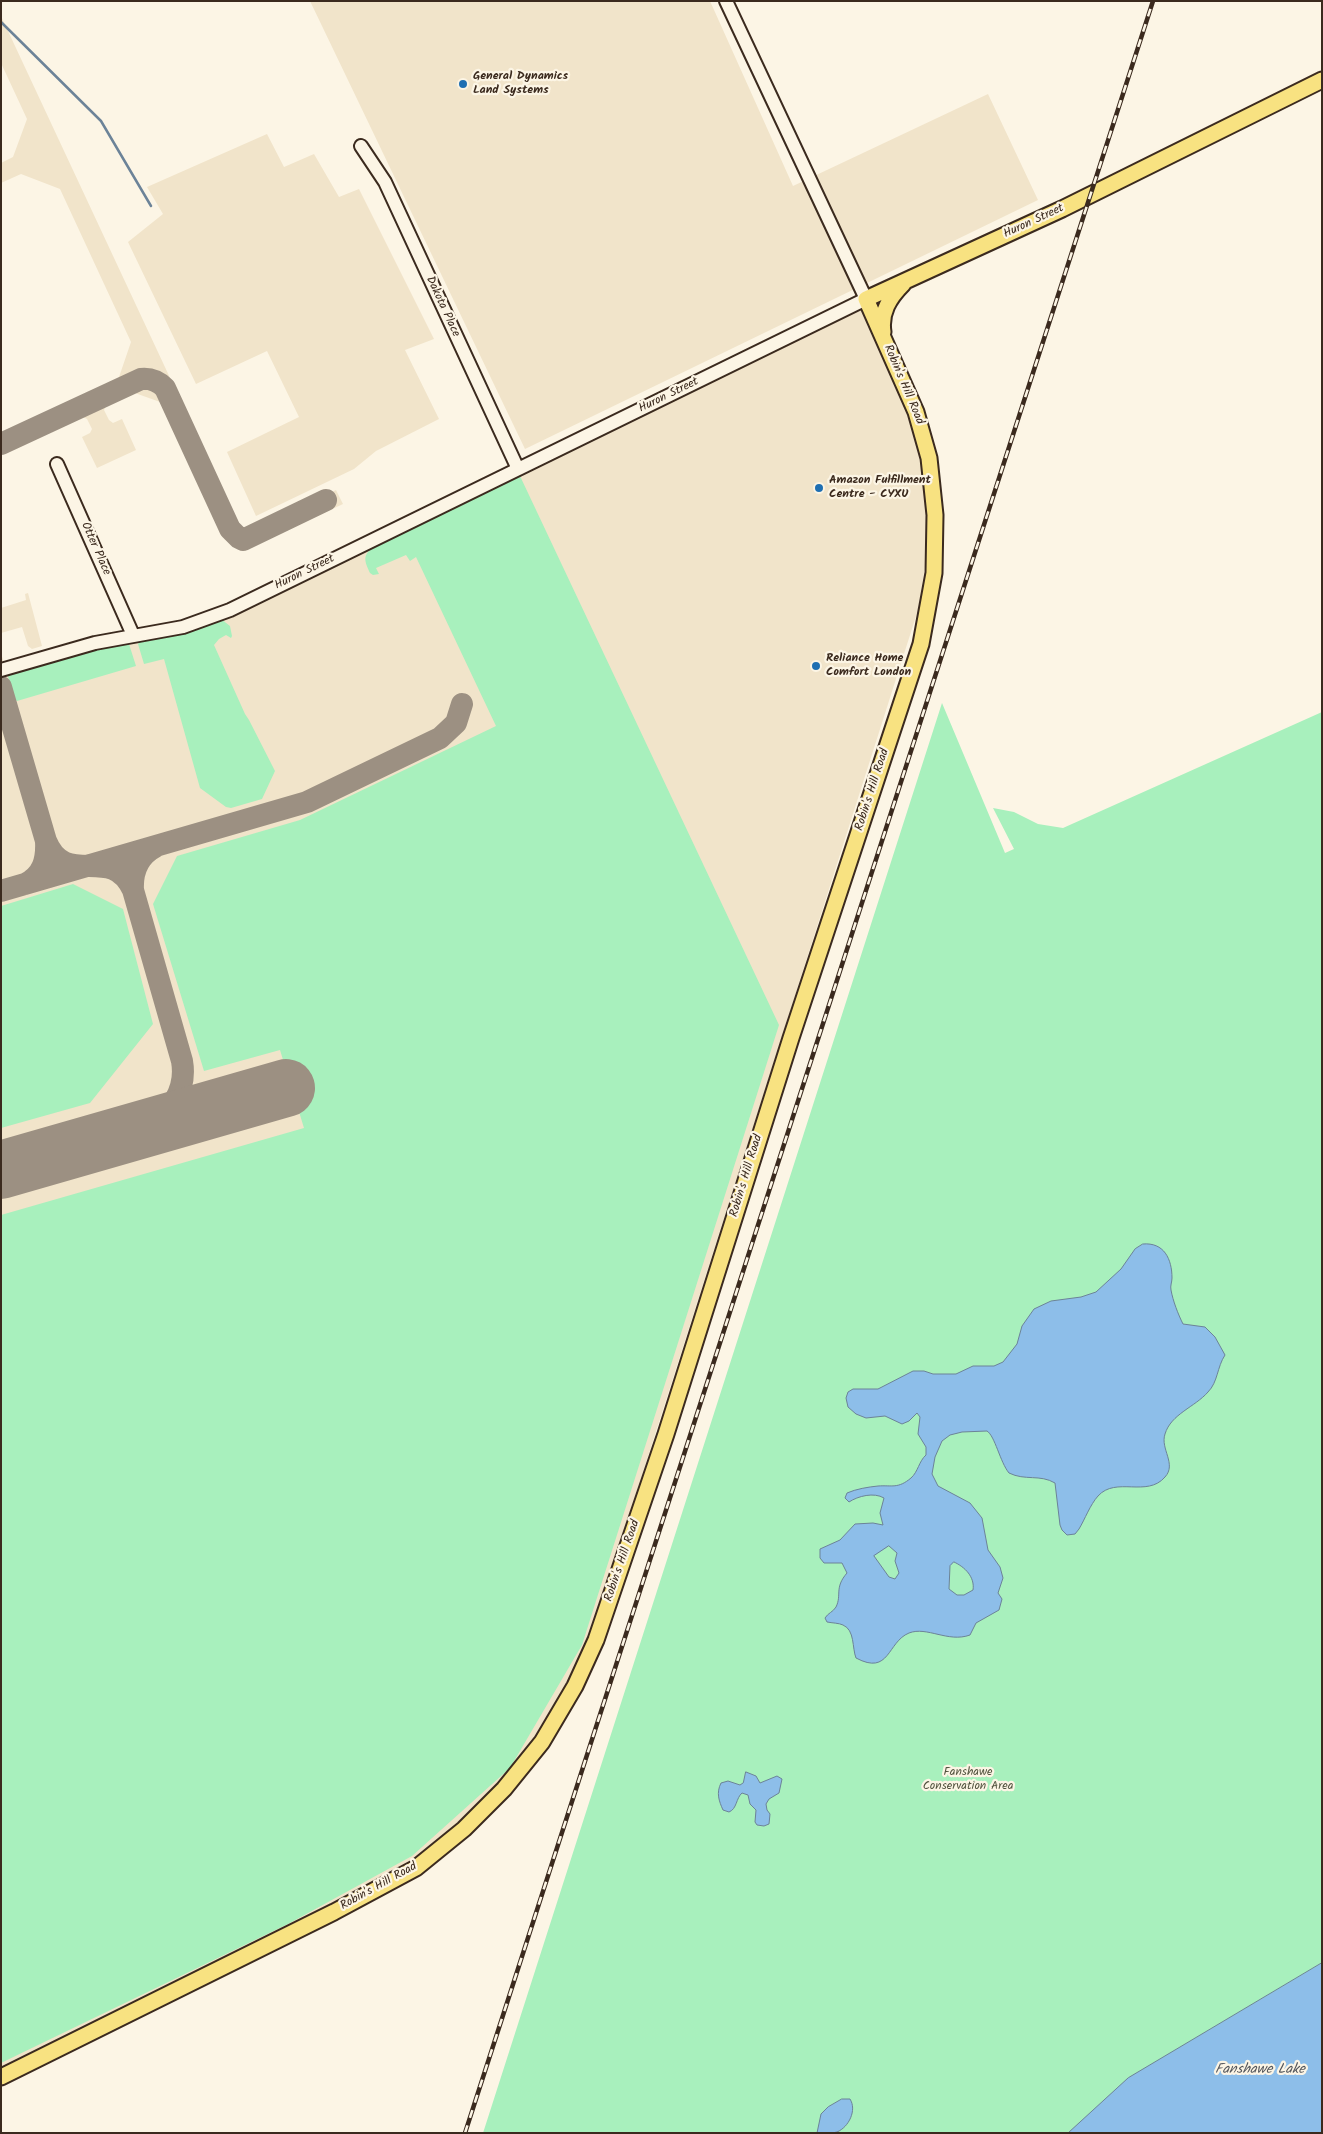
<!DOCTYPE html>
<html>
<head>
<meta charset="utf-8">
<style>
  body { margin:0 }
  #map { position:relative; width:1323px; height:2134px; overflow:hidden; background:#fcf5e5; font-family:Kalam,sans-serif }
  canvas { display:block }
  .frame { position:absolute; inset:0; border:2px solid #3b2a1e; pointer-events:none }
</style>
</head>
<body>
<div id="map">
<canvas width="1323" height="2134"></canvas>
<div class="frame"></div>
</div>
<script>
const g = document.querySelector('canvas').getContext('2d');
g.lineJoin = 'round';
function paint(path, color) {
  g.fillStyle = color;
  g.fill(path, 'evenodd');
}
function strokePath(path, color, width, dash) {
  g.strokeStyle = color;
  g.lineWidth = width;
  g.lineCap = dash ? 'butt' : 'round';
  g.setLineDash(dash || []);
  g.stroke(path);
}
function label(font, color, halo, rows, align = 'center') {
  g.font = font + ' Kalam,sans-serif';
  g.lineWidth = 4.5;
  g.setLineDash([]);
  g.textBaseline = 'middle';
  g.strokeStyle = halo;
  g.fillStyle = color;
  for (const [text, x, y, turn = 0] of rows) {
    g.save();
    g.translate(x, y);
    g.rotate((+turn || 0) * Math.PI / 180);
    g.textAlign = isNaN(turn) ? turn : align;
    if (halo) g.strokeText(text, 0, 0);
    g.fillText(text, 0, 0);
    g.restore();
  }
}
paint(new Path2D(`
  M310 1H710L793 186 988 94 1038 200 525 449Z
  M1 16 242 532 247 534 336 490 343 504 271 538 268 533 239 547 233 536 225 540 160 402 135 393 106 406 104 410 109 420 113 423 122 419 136 450 97 468 82 437 90 433 92 429 87 419 83 417 1 455V434L118 380 131 342 60 189 21 174 1 183V163L13 157 27 119 1 63Z
  M267 134 284 167 314 154 339 197 359 189 434 339 405 350 439 419 376 451 354 469 256 516 227 452 299 417 267 351 196 384 128 242 163 214 147 187Z
  M865 307 914 412 929 516 925 566 918 610 586 1651 513 1772 415 1861 1 2069V653L7 673 193 621Z
  M28 593 42 646 32 649 28 646 22 627 1 633V608L26 600 25 594Z`), '#f1e4ca');
paint(new Path2D(`
  M520 476 779 1025 582 1645 510 1768 412 1856 288 1924 1 2063V1215L304 1128 280 1050 204 1071 153 904 177 856 300 820 496 726 416 557 410 561 406 555 376 568 379 574 373 575 370 573C365 562 362 556 372 548Z
  M221 619 230 626 232 636 231 638 226 635 219 639 214 645 245 714 249 720 275 771 262 799 231 808 226 807 200 788 164 659 144 664 138 644 143 637 199 628Z
  M126 641 129 644 136 666 17 701 14 698 7 673Z
  M942 703 1005 853 1014 849 993 808 1014 812 1038 824 1063 828 1322 712V2133H483Z
  M73 884 123 909 153 1024 90 1103 1 1128V906Z`), '#a8f0bd');
const water = new Path2D(`
  M1143 1244C1164 1242 1172 1259 1172 1278 1172 1282 1170 1286 1171 1290 1173 1301 1178 1314 1183 1324L1205 1327 1215 1337 1225 1355C1217 1367 1218 1382 1208 1392 1195 1407 1171 1414 1165 1434 1160 1449 1177 1464 1165 1477 1147 1498 1116 1476 1098 1496 1090 1505 1085 1519 1079 1529L1075 1534 1067 1535 1062 1530 1060 1525 1055 1483C1040 1474 1025 1481 1009 1473 1000 1462 995 1436 987 1431L962 1432 950 1435 942 1441 935 1457 932 1474 938 1486 970 1503 982 1518 988 1550 1000 1567 1003 1578 998 1593 1002 1599 999 1610 976 1623 970 1635C948 1643 927 1626 909 1633 887 1642 890 1676 856 1658 852 1648 855 1630 843 1625 839 1623 832 1623 827 1622L825 1618C828 1613 833 1612 836 1607 842 1595 834 1588 847 1573L842 1563H824L820 1558V1549L840 1540 855 1524 873 1523 883 1525 880 1513 884 1498C874 1492 858 1496 849 1502L845 1498 847 1493C856 1489 868 1487 878 1486 892 1485 898 1489 911 1478 918 1472 919 1461 926 1455V1447L918 1434 920 1417 917 1413 909 1421 902 1424 885 1416 866 1418 856 1414 848 1407 846 1398 848 1392 853 1389H878L913 1371H924L933 1374H956L973 1366H994L1003 1362 1017 1344 1022 1326 1034 1309 1051 1301 1081 1297 1096 1292 1121 1269 1135 1249ZM889 1546 897 1553 895 1561 899 1573 895 1579 889 1577 874 1556ZM954 1562C965 1567 975 1577 973 1590L964 1595H957L949 1589 950 1566Z
  M746 1772 756 1776 760 1783 777 1776 782 1779 779 1793 769 1799 766 1804 767 1810 770 1814 769 1824 764 1826 757 1825 755 1822 756 1810 750 1804 748 1795 742 1793C736 1798 737 1809 729 1812L723 1810C719 1801 716 1793 721 1783L728 1781 740 1785 743 1783Z
  M1322 1963V2133H1068L1128 2078Z
  M842 2099H850C857 2110 849 2127 837 2132 831 2134 823 2133 817 2133L821 2114 828 2107Z`);
paint(water, '#8dbee9');
strokePath(water, '#6c8398', 1);
strokePath(new Path2D(`
  M1 22 101 121 151 206`), '#6c8398', 2.5);
strokePath(new Path2D(`
  M1 444 141 379C151 378 158 381 165 388L230 529 239 538 243 540 326 500
  M1 687 46 841
  M25 884C43 875 47 860 46 841 66 890 111 842 133 890 132 872 138 856 155 847
  M1 891 307 802 440 738 456 723 462 704
  M67 1149 146 1126C171 1113 187 1090 182 1061L133 890`), '#9c9082', 22);
strokePath(new Path2D(`
  M1 1170 286 1088`), '#9c9082', 58);
const minor = new Path2D(`
  M361 146 385 182 518 469
  M57 464 133 635
  M1 670 95 643 183 627 230 610 866 299 726 1`);
const major = new Path2D(`
  M883 332C880 313 889 298 903 284
  M1 2077 334 1912 416 1868 464 1829 504 1789 542 1742 575 1686 596 1640 666 1434 791 1038 921 644 934 573 935 515 929 458 916 412 866 299 1062 209 1322 80`);
strokePath(minor, '#3b2a1e', 16);
strokePath(major, '#3b2a1e', 19);
strokePath(minor, '#fcf5e5', 12);
strokePath(major, '#f8e281', 15);
const rail = new Path2D(`
  M465 2133 1153 1`);
strokePath(rail, '#3b2a1e', 4.5);
strokePath(rail, '#fcf5e5', 2.5, [8]);
for (const [x, y, r, color] of [
  [463,84,5,"#1f6fb2"],
  [819,488,5,"#1f6fb2"],
  [816,666,5,"#1f6fb2"]
]) {
  const dot = new Path2D();
  dot.arc(x, y, r, 0, 2 * Math.PI);
  g.fillStyle = color;
  g.fill(dot);
  strokePath(dot, '#fcf5e5', 2);
}
label('bold 12px', '#3b2a1e', '#fcf5e5', [
  ["General Dynamics",473,77],
  ["Land Systems",473,91],
  ["Amazon Fulfillment",829,481],
  ["Centre - CYXU",829,495],
  ["Reliance Home",826,659],
  ["Comfort London",826,673]
], 'left');
label('12px', '#3b2a1e', '#fcf5e5', [
  ["Huron Street",1034,222,-25],
  ["Dakota Place",442,307,65],
  ["Robin's Hill Road",903,385,67],
  ["Huron Street",669,396,-26],
  ["Otter Place",95,549,66],
  ["Huron Street",305,573,-26],
  ["Robin's Hill Road",873,790,-72],
  ["Robin's Hill Road",747,1176,-73],
  ["Robin's Hill Road",623,1561,-71],
  ["Robin's Hill Road",379,1887,-29]
]);
label('12px', '#51523e', '#fcf5e5', [
  ["Fanshawe",968,1773],
  ["Conservation Area",968,1787]
]);
label('italic 14px', '#54565b', '#fcf5e5', [
  ["Fanshawe Lake",1260,2071]
]);
</script>
</body>
</html>
